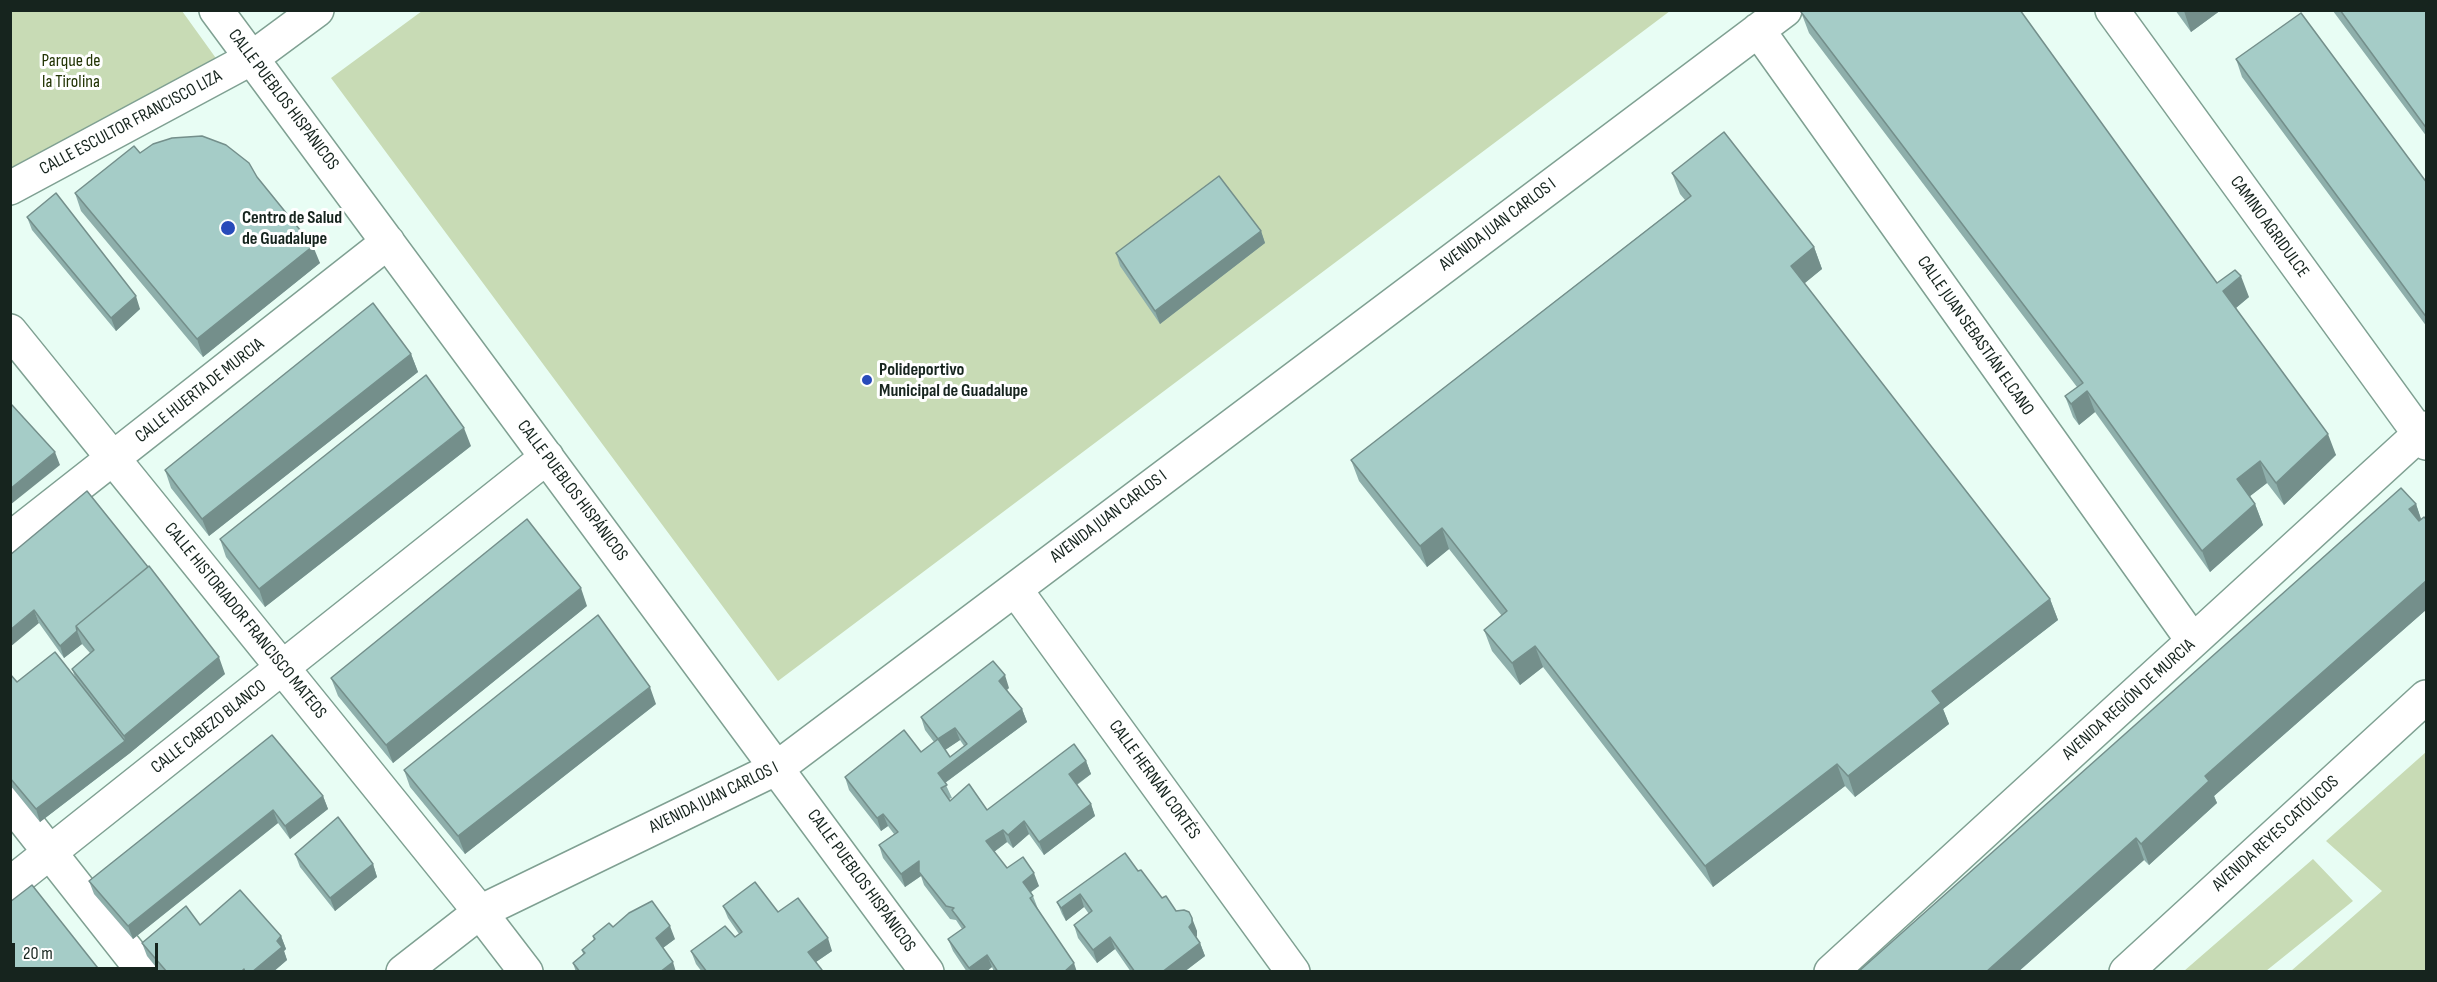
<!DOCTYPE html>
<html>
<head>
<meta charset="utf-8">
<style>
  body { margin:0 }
  #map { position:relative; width:2437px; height:982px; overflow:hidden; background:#e8fdf4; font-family:"Sofia Sans Condensed",sans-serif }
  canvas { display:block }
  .frame { position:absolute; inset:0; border:12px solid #16241e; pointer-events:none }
  .scale { position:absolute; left:12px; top:943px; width:146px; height:27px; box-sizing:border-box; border:3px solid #16241e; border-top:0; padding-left:8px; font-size:18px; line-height:21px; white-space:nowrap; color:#16241e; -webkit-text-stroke:4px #fff; paint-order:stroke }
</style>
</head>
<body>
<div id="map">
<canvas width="2437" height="982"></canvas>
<div class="frame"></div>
<div class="scale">20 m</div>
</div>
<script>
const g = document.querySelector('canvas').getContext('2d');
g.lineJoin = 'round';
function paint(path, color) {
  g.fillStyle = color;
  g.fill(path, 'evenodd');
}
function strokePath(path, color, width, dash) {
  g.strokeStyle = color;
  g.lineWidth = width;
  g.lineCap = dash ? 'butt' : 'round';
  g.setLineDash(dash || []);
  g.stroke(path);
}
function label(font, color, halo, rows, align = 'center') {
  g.font = font + ' "Sofia Sans Condensed",sans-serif';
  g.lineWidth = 6;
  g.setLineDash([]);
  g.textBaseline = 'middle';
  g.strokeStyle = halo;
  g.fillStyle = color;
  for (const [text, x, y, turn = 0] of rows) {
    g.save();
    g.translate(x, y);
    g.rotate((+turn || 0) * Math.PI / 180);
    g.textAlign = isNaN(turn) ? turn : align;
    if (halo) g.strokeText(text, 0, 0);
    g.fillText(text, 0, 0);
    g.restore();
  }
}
paint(new Path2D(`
  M11 11H182L218 61 11 173Z
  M422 11H1670L778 681 331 78Z
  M2426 752V971H2291L2382 891 2326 841Z
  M2313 859 2353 901 2266 971H2184Z`), '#c8dbb5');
const street = new Path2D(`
  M216 10 927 972
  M2112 10 2426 443
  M1758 30 2193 641
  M10 188 252 58 317 10
  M10 331 480 912 526 972
  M10 539 388 242
  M1015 589 1293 972
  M10 802 144 972
  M10 884 547 457
  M403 972 480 912 777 768 1785 10
  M1831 972 2426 428
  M2126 972 2426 697`);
strokePath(street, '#7fa092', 36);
strokePath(street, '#fff', 33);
paint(new Path2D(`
  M2175 10H2221L2191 32Z
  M2427 10V137L2333 11Z
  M1801 12 2217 283 2249 297 2236 308 2336 455 2284 505 2267 483 2250 496 2255 504 2263 525 2210 572 2095 412 2079 425 2073 417 2065 396 2077 387 1809 33Z
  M2236 59 2427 183V327L2242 77Z
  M140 153 257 177 320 263 203 357 81 211 75 193Z
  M1672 173 1814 247 1822 269 1804 283 2050 599 2058 620 1943 709 1949 724 1855 797 1845 786 1713 887 1543 667 1520 685 1492 651 1484 630 1502 616 1449 549 1427 567 1359 481 1351 460 1685 200 1680 194Z
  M27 217 140 309 116 331 32 230Z
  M1261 231 1265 243 1160 324 1120 266 1116 253Z
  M411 354 418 372 209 536 171 488 165 470Z
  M471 446 265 607 226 557 220 539Z
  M2416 504 2421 519 2427 520V609L2214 796 2217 803 2149 865 2144 860 2018 972H1858Z
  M10 555 225 674 130 753 40 822 10 785V674L17 682 75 677 72 669 90 653 82 644 64 658 39 623Z
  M587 606 393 763 338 696 331 678Z
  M1009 688 1007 690 1022 709 1027 722 945 783 952 798 949 799 950 801 987 810 1086 761 1091 774 1077 785 1091 804 1095 816 1044 855 1029 834 1013 848 1007 842 994 852 1007 868 1039 886 1031 892 1033 896 1038 909 1077 972H994L992 967 986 972H967L953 951 948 939 962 929 956 920 950 919 924 885 921 876 905 887 883 858 879 845 894 834 888 826 881 831 849 790 845 777 921 752 934 742 925 730 921 717ZM960 740 964 746 950 757 945 750Z
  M656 704 465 854 410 787 404 770Z
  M272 735 323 796 328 809 290 839 278 823 133 939 94 894 89 881Z
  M295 854 373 864 377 877 335 911 300 867Z
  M1138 871 1162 898 1197 931 1196 937 1200 943 1205 956 1184 972H1131L1115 949 1097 963 1078 938 1074 925 1089 914 1084 907 1066 921 1062 914 1057 902Z
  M723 906 778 912 832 951 816 962 822 972H702L696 964 691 951 735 937 739 934 728 918Z
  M200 925 281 936 286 949 284 951 287 960 273 972H160L147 956 142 943Z
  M593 936 675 939 663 948 676 972H576L573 963 583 954 582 950 594 940Z`), '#8eafab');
paint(new Path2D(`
  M2184 10H2221L2191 32 2184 11Z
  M1261 231 1265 243 1160 324 1155 311Z
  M313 246 320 263 203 357 197 339Z
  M1814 247 1822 269 1799 288 1791 266Z
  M2241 276 2249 297 2231 312 2223 291Z
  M136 296 140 309 116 331 111 318Z
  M411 354 418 372 209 536 202 519Z
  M2087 391 2095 412 2079 425 2071 404Z
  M464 428 471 446 265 607 259 589Z
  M2328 434 2336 455 2284 505 2276 483Z
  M55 452 60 465 10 505V489Z
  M2260 461 2267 483 2245 500 2237 479Z
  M2255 504 2263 525 2210 572 2202 551Z
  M2416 504 2423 525 2417 530 2409 509Z
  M1442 528 1449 549 1427 567 1420 546Z
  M2427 580V609L2214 796 2217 803 2149 865 2141 844 2205 776Z
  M581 588 587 606 393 763 386 745Z
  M2050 599 2058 620 1943 709 1949 724 1855 797 1848 776 1932 691Z
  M34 610 39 623 10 647V630Z
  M77 631 82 644 64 658 60 646Z
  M1535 646 1543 667 1520 685 1512 663Z
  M219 657 225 674 130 753 40 822 36 809 125 741 124 736Z
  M1005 675 1009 688 1003 693 999 681Z
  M650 687 656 704 465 854 458 836Z
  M1022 709 1027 722 942 785 938 773Z
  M955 728 960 740 942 752 938 739Z
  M1086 761 1091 774 1073 787 1069 774Z
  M1837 764 1845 786 1713 887 1705 866Z
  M323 796 328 809 290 839 285 826Z
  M1091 804 1095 816 1044 855 1039 842Z
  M273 810 278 823 133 939 128 926Z
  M883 814 888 826 881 831 877 818Z
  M1024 821 1029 834 1013 848 1008 835Z
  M1003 830 1007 842 991 854 986 841Z
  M2136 838 2144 860 2018 972H1986Z
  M919 861V872L921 876 905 887 901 874Z
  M373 864 377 877 335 911 330 898Z
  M1034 873 1039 886 1028 894 1023 882Z
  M1080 894 1084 907 1066 921 1061 908Z
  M1192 918 1197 931V936L1194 940 1189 927Z
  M670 926 675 939 660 950 656 938Z
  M281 936 286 949 284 951 287 960 273 972H252Z
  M1110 937 1115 949 1097 963 1093 950Z
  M828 938 832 951 813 964 808 952Z
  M1200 943 1205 956 1184 972H1162Z
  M987 955 992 967 986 972H971L969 968Z
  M673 962 676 972H660Z
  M1074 963 1077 972H1064Z`), '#748f8b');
const building = new Path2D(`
  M1803 10H2020L2217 283 2235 270 2241 276 2223 291 2328 434 2276 483 2260 461 2237 479 2255 504 2202 551 2087 391 2071 404 2065 396 2083 383 1801 12Z
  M2340 10H2427V129Z
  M2301 13 2427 183V318L2236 59Z
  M1724 132 1814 247 1791 266 2050 599 1932 691 1941 703 1848 776 1837 764 1705 866 1535 646 1512 663 1484 630 1507 611 1442 528 1420 546 1351 460 1691 196 1672 173Z
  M202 136 226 145 249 163 257 177 313 246 197 339 75 193 134 146 140 153 153 144 172 138Z
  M1219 176 1261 231 1155 311 1116 253Z
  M56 193 136 296 111 318 27 217Z
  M373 303 411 354 202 519 165 470Z
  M426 375 464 428 259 589 220 539Z
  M12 405 55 452 10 489V406Z
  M2401 488 2416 504 2409 509 2419 521 2424 517 2427 520V580L2205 776 2209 781 2141 844 2136 838 1986 972H1858Z
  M87 491 148 567 76 626 77 631 60 646 34 610 10 630V555Z
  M527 519 581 588 386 745 331 678Z
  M149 566 219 657 124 736 72 669 94 650 76 626Z
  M598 615 650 687 458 836 404 770Z
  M55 652 125 741 36 809 10 778V674L17 682Z
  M993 661 1005 675 999 681 1022 709 938 773 947 785 941 788 950 801 969 784 987 810 1074 744 1086 761 1069 774 1091 804 1039 842 1024 821 1008 835 1003 830 986 841 1007 868 1023 857 1034 873 1023 882 1033 896 1030 898 1074 963 1064 972H998L987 955 969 968 948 939 965 927 952 910 954 908 946 906 919 872V861L901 874 879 845 898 832 883 814 877 818 845 777 904 730 921 752 938 739 921 717ZM955 728 967 744 950 757 938 739Z
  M272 735 323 796 285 826 273 810 128 926 89 881Z
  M338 817 373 864 330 898 295 854Z
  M1125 853 1138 871 1141 870 1162 898 1166 896 1176 911 1184 910 1189 912 1192 918V923L1189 927 1200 943 1162 972H1135L1110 937 1093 950 1074 925 1092 911 1080 894 1061 908 1057 902Z
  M755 882 778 912 798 898 828 938 808 952 822 970 820 972H707L691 951 725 926 735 937 742 932 723 906Z
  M32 885 101 972H10V902Z
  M240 890 281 936 277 941 282 947 252 972H245L244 969 241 972H167L142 943 186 906 200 925Z
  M652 901 670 926 656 938 673 962 660 972H580L573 963 585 953 582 950 595 939 593 936 609 923 613 927 629 913Z`);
paint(building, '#a5ccc7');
strokePath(building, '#748f8b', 1.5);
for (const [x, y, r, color] of [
  [228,228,8,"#284bba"],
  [867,380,6,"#284bba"]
]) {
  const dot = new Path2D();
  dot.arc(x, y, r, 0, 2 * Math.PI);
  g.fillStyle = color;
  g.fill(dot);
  strokePath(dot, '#fff', 2);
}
label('18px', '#223404', '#fff', [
  ["Parque de",71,61],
  ["la Tirolina",71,82]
]);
label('18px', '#16241e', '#fff', [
  ["CALLE PUEBLOS HISPÁNICOS",283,100,53],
  ["CALLE ESCULTOR FRANCISCO LIZA",131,123,-28],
  ["AVENIDA JUAN CARLOS I",1498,225,-37],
  ["CAMINO AGRIDULCE",2269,227,54],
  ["CALLE JUAN SEBASTIÁN ELCANO",1975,336,55],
  ["CALLE HUERTA DE MURCIA",200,391,-38],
  ["CALLE PUEBLOS HISPÁNICOS",572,491,53],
  ["AVENIDA JUAN CARLOS I",1109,517,-37],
  ["CALLE HISTORIADOR FRANCISCO MATEOS",245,621,51],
  ["AVENIDA REGIÓN DE MURCIA",2129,700,-42],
  ["CALLE CABEZO BLANCO",209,727,-38],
  ["CALLE HERNÁN CORTÉS",1154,780,54],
  ["AVENIDA JUAN CARLOS I",714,798,-26],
  ["AVENIDA REYES CATÓLICOS",2276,834,-42],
  ["CALLE PUEBLOS HISPÁNICOS",861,881,54]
]);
label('bold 18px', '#16241e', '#fff', [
  ["Centro de Salud",242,218],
  ["de Guadalupe",242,239],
  ["Polideportivo",879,370],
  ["Municipal de Guadalupe",879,391]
], 'left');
</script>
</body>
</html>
